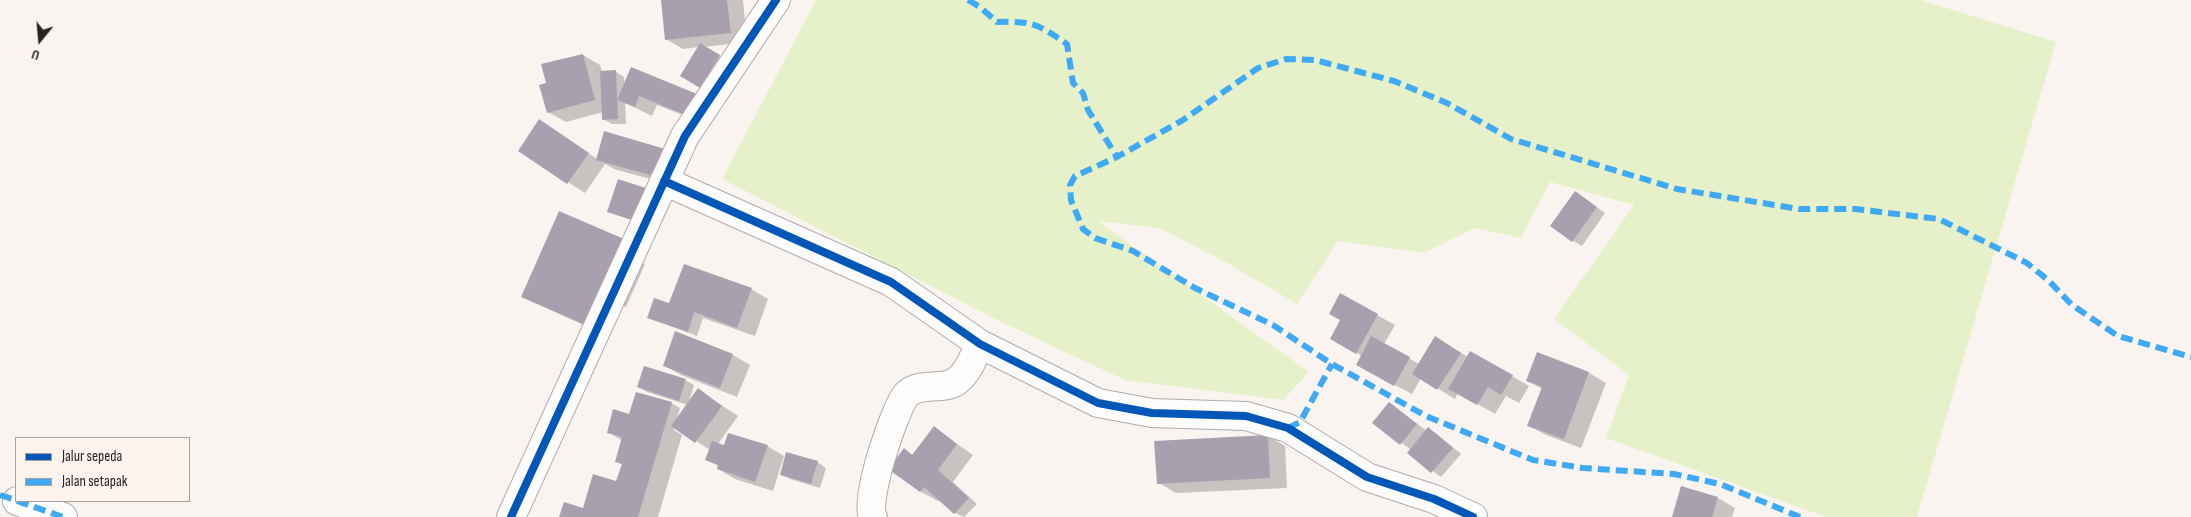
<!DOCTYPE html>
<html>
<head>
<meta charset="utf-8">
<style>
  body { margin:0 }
  #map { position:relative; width:2191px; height:517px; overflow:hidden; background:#faf4f1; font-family:"Sofia Sans Condensed",sans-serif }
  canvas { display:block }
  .legend { position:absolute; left:15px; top:437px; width:175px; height:65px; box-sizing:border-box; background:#fef3ed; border:1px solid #a8a09b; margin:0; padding:6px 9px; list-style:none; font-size:15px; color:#272320 }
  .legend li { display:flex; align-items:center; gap:10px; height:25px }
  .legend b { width:25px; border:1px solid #a8a09b }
  .north { position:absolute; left:15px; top:15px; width:50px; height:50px; -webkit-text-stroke:4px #fef3ed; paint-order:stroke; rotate:197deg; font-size:14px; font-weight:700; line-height:20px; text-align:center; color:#272320 }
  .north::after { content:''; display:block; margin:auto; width:18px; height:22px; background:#272320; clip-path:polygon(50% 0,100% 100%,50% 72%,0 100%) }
</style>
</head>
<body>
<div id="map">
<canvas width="2191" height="517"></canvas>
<ul class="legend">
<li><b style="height:6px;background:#0057b8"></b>Jalur sepeda</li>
<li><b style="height:6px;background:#3fa9f5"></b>Jalan setapak</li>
</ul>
<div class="north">U</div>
</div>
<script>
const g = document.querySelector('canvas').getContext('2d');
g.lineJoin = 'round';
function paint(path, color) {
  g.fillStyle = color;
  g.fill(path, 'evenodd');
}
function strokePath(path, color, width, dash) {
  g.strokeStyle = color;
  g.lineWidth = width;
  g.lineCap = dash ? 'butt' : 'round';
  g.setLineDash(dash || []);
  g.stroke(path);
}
paint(new Path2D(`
  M816 0H1921L2056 42 1917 517H1826L1606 438 1629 375 1554 319 1634 205 1550 182 1521 238 1475 228 1424 253 1338 241 1297 304 1229 264 1159 228 1098 221 1309 372 1283 400 1125 380 997 320 722 179Z`), '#e7f1c9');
paint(new Path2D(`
  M662 0H743L747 42 703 47 728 61 709 92 681 76 699 47 683 49 666 39Z
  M583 55 600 65 602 72 615 71 624 77 625 86 706 124 657 105 652 116 625 103 626 124H612L603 119V112L566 122 548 112V83Z
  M556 131 597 159 605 133 675 186 614 169 605 164 585 193 519 151Z
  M1575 192 1605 213 1582 246 1573 241Z
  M637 259 645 264 626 307 621 305 607 336 523 297Z
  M751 289 768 299 755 336 703 318 697 336 649 318 670 305Z
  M1341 295 1395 325 1384 344 1419 364 1453 348 1468 357 1471 352 1529 386 1519 403 1506 396 1495 414 1458 393 1455 399 1421 378 1412 394 1374 374 1362 356 1332 338 1342 320Z
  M676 333 733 355 750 365 737 397 681 375 664 365Z
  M1537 354 1589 373 1606 383 1581 448 1546 435 1528 425 1542 389 1527 380Z
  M685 380 694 385 689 402 698 390 738 416 718 444 725 446H767L784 456 773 491 735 479 718 469 719 466 707 460 710 450 675 427 674 430 682 435 658 517H560L583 509 617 483 623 465 617 461 623 441 608 432 630 415 671 403 680 408 677 419 688 405 647 392 638 387Z
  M1390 403 1427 431 1428 429 1437 434 1461 454 1441 477 1408 453 1411 450 1374 422Z
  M934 428 973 455 953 482 977 504 964 517 955 513 940 499 938 501 921 492 890 469 904 450 913 455Z
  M1268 436 1285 446 1287 488 1176 493 1159 483Z
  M817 462 826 468 820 488 790 479 782 474Z
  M1718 498 1735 508 1732 517H1674Z`), '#0003');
paint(new Path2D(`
  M661 0H727L731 33 665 40Z
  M700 43 720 55 700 88 680 76Z
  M583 54 595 100 547 113 539 85 546 83 541 64Z
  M631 67 697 94 688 116 639 96 635 107 617 100Z
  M616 70 618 119 602 120 600 71Z
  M539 119 589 153 567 184 518 151Z
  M604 131 665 149 657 177 596 160Z
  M618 179 652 190 641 223 607 212Z
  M1575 191 1597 207 1572 242 1550 226Z
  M559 211 624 239 590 327 521 297Z
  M684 264 752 288 737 328 694 312 688 332 647 318 654 298 669 303Z
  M1340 293 1378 314 1356 354 1330 339 1340 320 1329 314Z
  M675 331 733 354 720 388 663 366Z
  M1371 336 1410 357 1394 386 1356 365Z
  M1435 336 1461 353 1437 390 1412 374Z
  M1470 351 1513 375 1501 395 1488 387 1477 405 1448 389Z
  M1537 352 1589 372 1564 439 1527 426 1542 387 1526 381Z
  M644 366 686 379 679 401 637 387Z
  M698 388 722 406 695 443 671 426Z
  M636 392 672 402 638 517H559L564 502 583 508 593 474 616 481 622 464 615 462 622 437 607 433 613 409 629 414Z
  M1389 402 1417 424 1400 445 1372 423Z
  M934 426 957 444 938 470 969 498 954 514 924 487 920 492 888 469 904 448 912 455Z
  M1428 427 1453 448 1431 473 1407 453Z
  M728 433 768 445 755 482 717 469 718 465 705 460 712 441 724 445Z
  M1268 435 1270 478 1157 484 1154 441Z
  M786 452 818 461 811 484 780 475Z
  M1681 486 1718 497 1712 517H1672Z`), '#a8a0ae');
const street = new Path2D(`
  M664 181 891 282 980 344 1098 403 1152 413 1246 416 1288 428 1367 477 1434 499 1473 517
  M17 501 63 517
  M511 517 685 136 776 0
  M873 517C863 504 895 406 907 394 921 381 944 392 958 380 969 371 974 356 980 344`);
strokePath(street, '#b0aba9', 30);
strokePath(street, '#fefdfd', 28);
strokePath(new Path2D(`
  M968 0 980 7 997 22C1034 21 1037 24 1067 44L1073 83 1083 93 1088 110 1117 157
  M1288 428 1300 422 1332 364
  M0 495 16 500
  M17 501 63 517
  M1800 517 1720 484 1674 474 1583 468 1533 460 1426 416 1332 364 1273 325 1195 288 1133 251 1095 238 1083 229 1071 200 1070 185 1075 176 1117 157 1183 120 1258 68 1286 59 1315 60 1394 81 1447 103 1511 139 1677 189 1799 209H1855L1939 219 2027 263 2049 281 2072 305 2118 336 2191 357`), '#3fa9f5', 6, [12, 6]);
strokePath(new Path2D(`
  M664 181 891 282 980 344 1098 403 1152 413 1246 416 1288 428 1367 477 1434 499 1473 517
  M511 517 685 136 776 0`), '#0057b8', 8);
</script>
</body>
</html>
